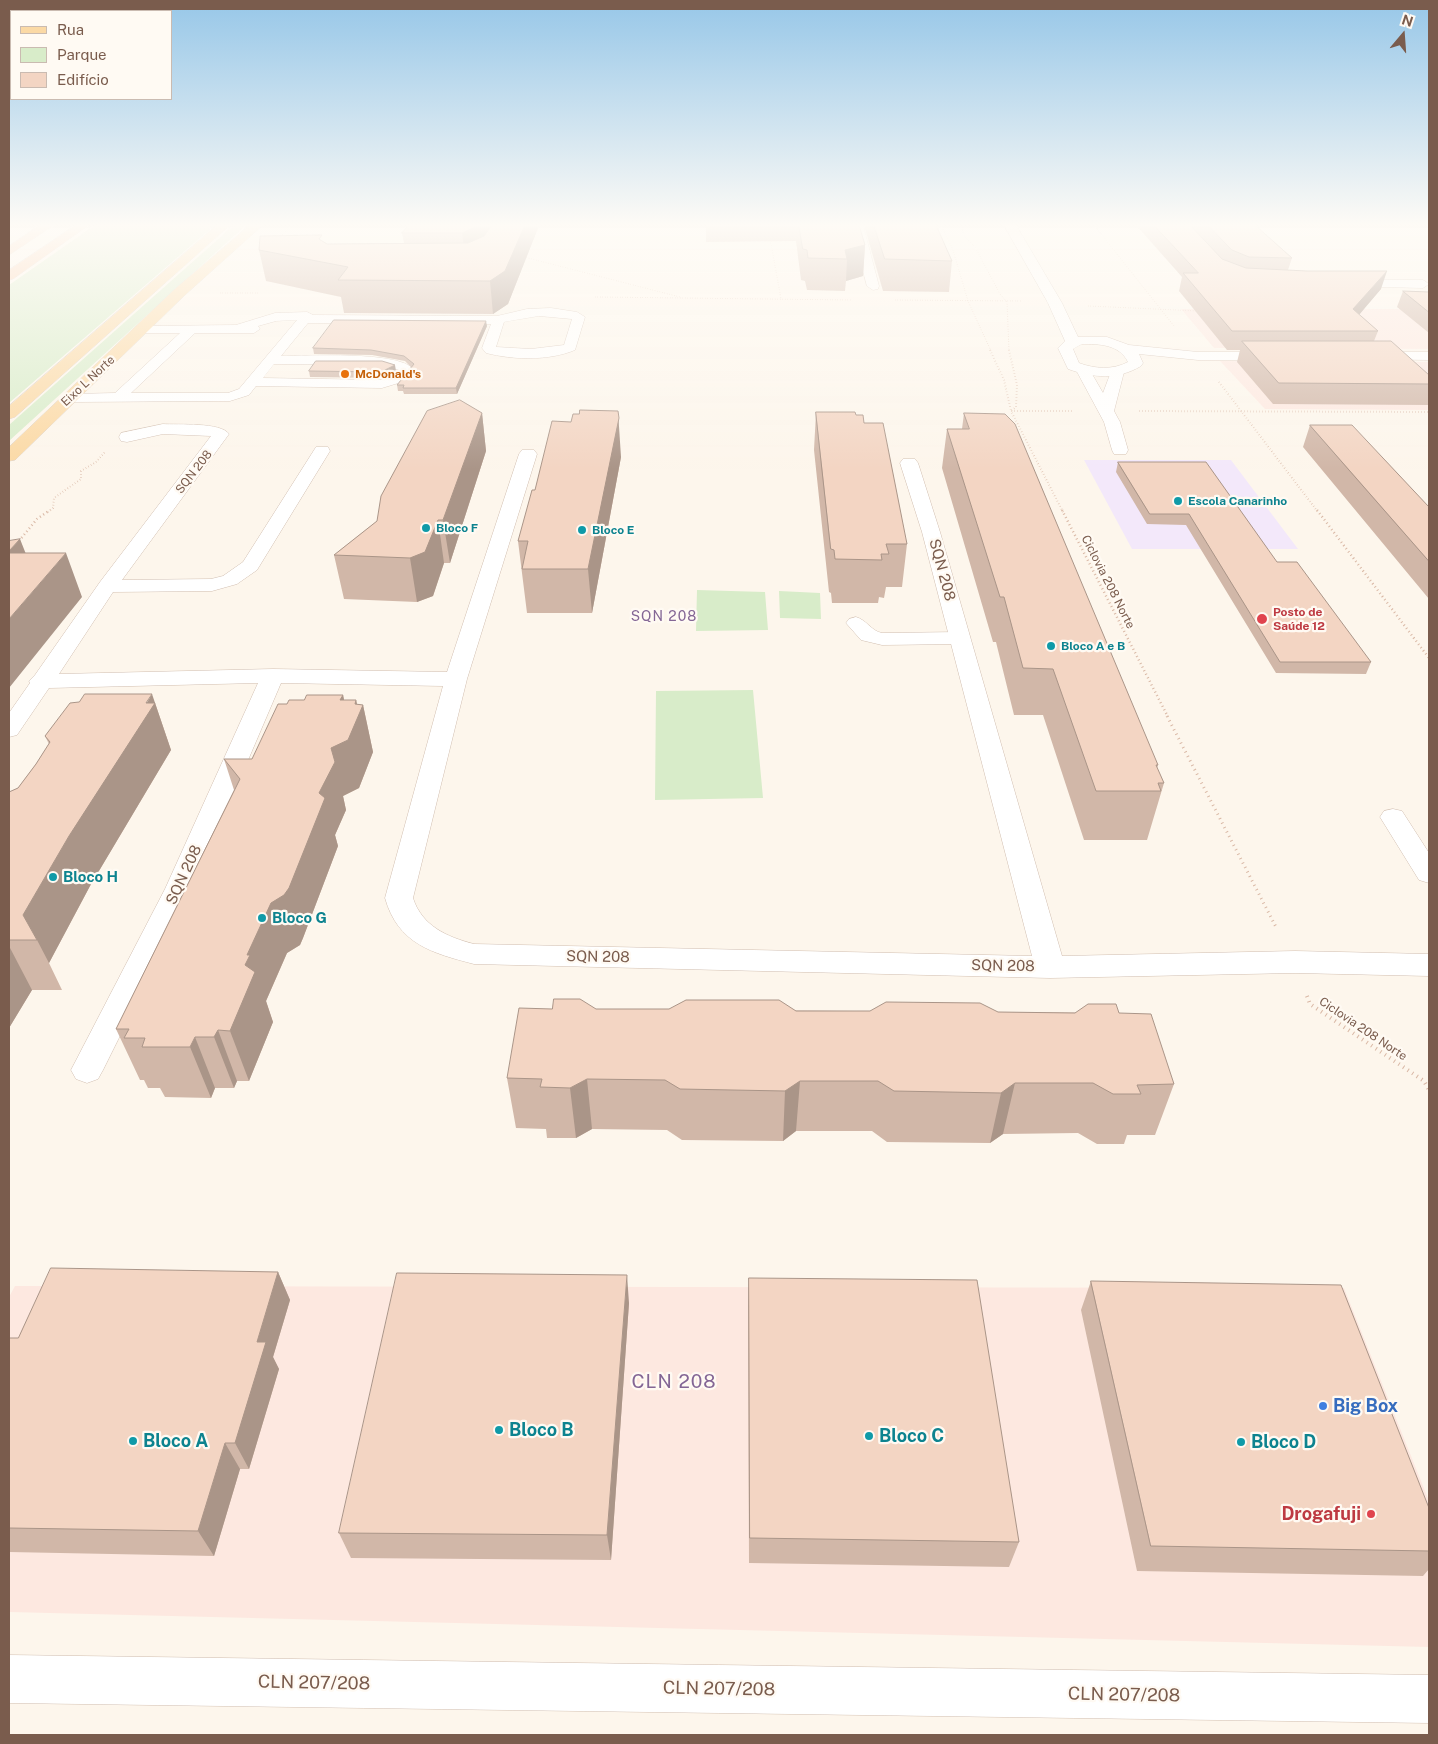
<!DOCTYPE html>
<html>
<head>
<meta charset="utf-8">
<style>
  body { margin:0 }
  #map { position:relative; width:1438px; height:1744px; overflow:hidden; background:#fdf6ec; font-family:"Public Sans",sans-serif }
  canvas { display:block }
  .frame { position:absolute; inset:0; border:10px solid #7a5c4d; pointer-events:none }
  .legend { position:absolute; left:10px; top:10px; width:162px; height:90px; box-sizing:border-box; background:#fffaf3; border:1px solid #cabbb1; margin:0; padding:6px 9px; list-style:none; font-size:15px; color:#7a5c4d }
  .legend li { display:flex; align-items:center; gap:10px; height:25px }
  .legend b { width:25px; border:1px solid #cabbb1 }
  .north { position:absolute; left:1378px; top:10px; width:50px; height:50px; -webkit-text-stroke:4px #fffaf3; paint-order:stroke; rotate:18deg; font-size:14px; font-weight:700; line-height:20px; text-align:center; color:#7a5c4d }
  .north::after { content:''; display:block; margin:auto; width:18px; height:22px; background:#7a5c4d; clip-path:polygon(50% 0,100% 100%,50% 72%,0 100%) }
</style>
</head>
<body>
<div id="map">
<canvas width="1438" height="1744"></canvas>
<div class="frame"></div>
<ul class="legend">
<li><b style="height:6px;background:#fbd9a5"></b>Rua</li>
<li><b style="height:14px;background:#d8ecc9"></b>Parque</li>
<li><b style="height:14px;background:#f3d5c3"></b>Edifício</li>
</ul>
<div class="north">N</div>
</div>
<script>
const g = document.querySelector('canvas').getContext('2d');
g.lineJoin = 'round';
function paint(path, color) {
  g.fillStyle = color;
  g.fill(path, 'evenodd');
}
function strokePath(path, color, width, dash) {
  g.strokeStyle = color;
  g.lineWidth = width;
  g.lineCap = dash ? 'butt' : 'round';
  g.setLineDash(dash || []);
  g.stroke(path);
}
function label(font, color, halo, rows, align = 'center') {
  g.font = font + ' "Public Sans",sans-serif';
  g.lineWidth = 4.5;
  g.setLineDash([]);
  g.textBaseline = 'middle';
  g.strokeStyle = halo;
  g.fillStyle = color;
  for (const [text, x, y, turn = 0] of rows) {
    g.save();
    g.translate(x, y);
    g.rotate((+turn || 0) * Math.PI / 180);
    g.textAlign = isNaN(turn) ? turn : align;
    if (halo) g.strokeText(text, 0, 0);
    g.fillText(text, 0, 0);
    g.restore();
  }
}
paint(new Path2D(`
  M1181 309H1429V349L1214 348Z
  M1220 361 1429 362V410L1265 409Z
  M15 1286 1344 1288 1429 1501V1647L9 1612V1297Z`), '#fde8e0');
paint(new Path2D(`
  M1084 460H1231L1298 549H1132Z`), '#f3e8fa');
paint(new Path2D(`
  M95 225H215L9 403V285Z
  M234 225H246L9 441V425Z
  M697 590 765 592 768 630 696 631Z
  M779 591 820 593 821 619 780 618Z
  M753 690 763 798 655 800 656 691Z`), '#d8ecc9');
const service = new Path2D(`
  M551 308 577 312 585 317 575 350C549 361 513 360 486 353L482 348 491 324 308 323 281 356C306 356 399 351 413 369L405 381 382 388 256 386 249 395 230 401 71 402 64 398 71 394 115 393 180 333H139L137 330 143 326 236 325 275 313 307 312 313 315 497 316 527 309ZM539 316 572 319 564 345 531 349 496 347 504 322ZM297 320 239 389 228 393H131L195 333H254L260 329 258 326 276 321ZM274 364 383 365 399 370 395 375 381 380 263 378Z
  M856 617C867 620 871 631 882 633L960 632 967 634 970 638 967 642 960 644 882 645 861 640 846 623 849 619Z`);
const minor = new Path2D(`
  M851 225H863L879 286 878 289 873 290 867 286Z
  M1346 279 1423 280 1429 284 1423 288 1341 286 1340 283 1341 280Z
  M1083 366 1088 367 1103 393 1112 369H1122L1124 372 1114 411 1120 422 1128 450 1126 454H1114L1112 450 1104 422 1076 370Z
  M163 424C178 425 221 422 229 434L122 580 211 579 223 576 243 562 316 447H328L330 451 257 570 237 584 212 591 113 592 59 674 273 669 447 672 519 454 522 450H534L537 454 467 679 413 898C422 926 447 937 474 944L1032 956 922 532 900 463 903 459H915L918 463 940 532 1062 956 1295 951 1429 954V976L1295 973 1050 978 474 964C432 953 398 944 385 898L443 686 281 683 193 889 103 1070 98 1079 87 1083 76 1079 71 1070 165 889 258 683 49 688 17 735 9 737V713L30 683 29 681 35 675 100 582 211 436 163 434 127 442 121 441 119 437 121 433Z
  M1393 809 1402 811 1429 853V883L1419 880 1380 817 1384 811Z`);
const tertiary = new Path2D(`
  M1004 225H1016L1062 303 1078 337H1107L1129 345 1198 352H1275L1282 356 1275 360H1198L1139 354 1143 363 1141 366C1118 380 1093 378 1068 369L1058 348 1065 341 1048 303ZM1082 344C1099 344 1119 344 1128 362 1113 370 1095 369 1079 363L1073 349Z
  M1371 352H1429V360L1366 359 1364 356Z
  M9 1655 1429 1675V1723L9 1703Z`);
const primary = new Path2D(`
  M217 225H230L15 417 9 419V406Z
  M250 225H263L185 295 15 460 9 461V447L175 289Z`);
const trunk = new Path2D(`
  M40 225H54L9 255V246Z
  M76 225H89L13 279 9 280V270Z`);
strokePath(service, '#d1beb0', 1);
strokePath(minor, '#d1beb0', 1);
strokePath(tertiary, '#d1beb0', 1);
strokePath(primary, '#dad1cd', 1);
strokePath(trunk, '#dad1cd', 1);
strokePath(new Path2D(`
  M941 225 953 250 968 301 991 351
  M962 225 964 236 975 247 1000 294 1007 302 1009 351
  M1094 225 1174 326
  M282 235 292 225
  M770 238 781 299
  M524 257 680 297
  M220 293H259
  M595 297 852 300
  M895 300 1021 301
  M1088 306 1199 311`), '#d9b8a5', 1, [0.5, 2]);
strokePath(new Path2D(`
  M990 350 1004 380 1011 411
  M1009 350 1017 385 1016 407 1011 411
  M1219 382 1318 512
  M1139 411 1429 412
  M48 512 53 508 54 498 81 479V471L96 462 105 452
  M1063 512 1011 411H1072`), '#d9b8a5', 2, [0.5, 2.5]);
strokePath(new Path2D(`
  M1062 510 1168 717
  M1317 510 1429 658
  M19 541 37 519 50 510`), '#d9b8a5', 2.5, [1, 3]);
strokePath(new Path2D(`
  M1167 716 1277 929`), '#d9b8a5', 3, [1, 4]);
strokePath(new Path2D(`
  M1307 996 1310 1004 1424 1081 1429 1090`), '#d9b8a5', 4, [1, 4.5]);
paint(service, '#fff');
paint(minor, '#fff');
paint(tertiary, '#fff');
paint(primary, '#fbd9a5');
paint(trunk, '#f9c8a4');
paint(new Path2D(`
  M409 225H538V228L508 304 493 314 344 313 341 297 266 281 259 250 323 241 327 244 404 243 402 233Z
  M706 225H859L865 245 863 276 846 281 845 291 807 290 805 281 801 280 796 241 706 242Z
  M864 225H936L952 261 949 292 883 291Z
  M1136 225H1255L1292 258 1288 270 1381 289 1359 314 1378 331 1374 341 1429 375V405L1273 404 1237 362 1240 350H1227L1179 291 1182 277Z
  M1403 291 1429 292V333L1397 307Z
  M487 326 457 394H404L403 391H398L397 385 411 367 405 361 372 355 314 354 313 348Z
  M309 371H396L382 378 310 377Z
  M816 412 856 415 864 423 907 544 902 587H886L884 598 879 597 878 603H832L831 593 829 592 814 450Z
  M482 413 486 451 450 563H444L433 596 417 602 344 599 334 555 377 521Z
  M964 413 1158 765 1157 768 1164 783 1147 840H1084L1043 715H1014L996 642H993L942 468 947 429H962Z
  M1310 425 1429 507V599L1303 447Z
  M621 457 592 613H527L518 541 535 490Z
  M1118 462 1277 562 1371 662 1366 674 1276 673 1186 525 1147 524 1116 472Z
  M343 695 344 700H356L357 704 363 705 373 752 359 788 343 796 346 810 335 835 338 846 303 938 300 945 287 953 266 1001 273 1022 249 1081H237L234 1088H215L211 1098 165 1097 160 1088H148L144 1080H140L116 1029 234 790 224 759H252L287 704 304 700Z
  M79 702 155 703 171 750 90 886 49 963 62 990H32L9 1028V792L18 788 36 764 49 744 45 736Z
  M596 1009 1119 1013 1174 1084 1155 1135H1127L1124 1144H1097L1078 1133 1003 1134 990 1143 887 1142 872 1131H796L783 1141 682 1140 667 1130 592 1129 576 1138H547L546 1129 516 1128 507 1078Z
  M278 1272 290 1300 273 1357 279 1369 249 1469H240L214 1556 9 1552V1339L18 1338Z
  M749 1278 1019 1542 1009 1567 749 1563 748 1306Z
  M1091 1281 1429 1508V1569L1423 1576 1137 1571 1081 1310Z
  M629 1303 611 1560 351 1558 339 1533Z`), '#d1b7a8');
paint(new Path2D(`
  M476 225H496L466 263 462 233Z
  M525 225H538V228L508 304 493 314 490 281Z
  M865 245 863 276 846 281 847 259 845 250Z
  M1387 271 1381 289 1348 328 1353 309Z
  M486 321 487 326 457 394 456 388Z
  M395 365 396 371 382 378 381 372Z
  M618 411 621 457 592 613 588 569Z
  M482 413 486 451 450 563 443 520Z
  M438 520 444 563 433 596 417 602 410 558Z
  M20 539 37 582 9 557V551Z
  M66 553 82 597 9 688V619Z
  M152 694 171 750 90 886 49 963 37 940 23 915Z
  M343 695 351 732 355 704 356 700 359 713 363 705 373 752 359 788 343 796 346 810 335 835 338 846 303 938 300 945 287 953 266 1001 273 1022 249 1081 230 1031 247 955 319 793 331 748 340 700Z
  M9 946 32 990 9 1028Z
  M218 1030 237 1081 234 1088 214 1037Z
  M195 1037 215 1088 211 1098 190 1047Z
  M587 1079 592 1129 576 1138 570 1088Z
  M800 1081 796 1131 783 1141 785 1091Z
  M1015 1083 1003 1134 990 1143 1001 1093Z
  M278 1272 290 1300 273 1357 279 1369 249 1469 235 1443 257 1342Z
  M627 1275 629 1303 611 1560 607 1535Z
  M225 1443 240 1469 214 1556 198 1531Z`), '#aa9588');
const building = new Path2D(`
  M409 225H476L473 228 462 233H402Z
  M492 225H525L505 271 490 281 338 280 348 267 259 250 260 236 322 235 319 239 327 244 468 243 484 236Z
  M799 225H859L865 245 845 250 847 259 808 258 807 250 803 249Z
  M874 225H936L952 261 885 259Z
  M1154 225H1190L1222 259 1246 268 1307 271H1387L1353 309 1378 331H1232L1183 273H1198Z
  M1208 225H1255L1292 258 1249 257 1232 250Z
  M1403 291 1429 292V312Z
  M334 320 486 321 456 388H403L404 385H397L414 364 404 356 371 350 313 348Z
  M1242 341H1391L1429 375V384L1279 383Z
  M316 361H382L395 365 381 372 309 371Z
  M460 400 482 413 443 520H438L425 552 410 558 334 555 377 521 381 496 427 411Z
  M580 410 618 411 619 418 588 569H522L528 541H518L532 490H535L552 421 571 422 573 414H579Z
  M816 412H855L856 415H863L864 423H883L907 544H886L889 554H881L882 560 835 559 834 550 831 549Z
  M964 413 1005 414 1015 424 1158 765H1156L1164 783H1158L1161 791H1096L1053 669 1023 668 1004 597H1000L947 429H969Z
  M1310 425H1352L1429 507V561Z
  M1118 462H1206L1277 562H1297L1371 662H1280L1189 514H1150Z
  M20 539 9 551V541Z
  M9 553H66L9 619Z
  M85 694H152L146 703H155L69 836 23 915 37 940H9V792L18 788 36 764 50 742 45 736 70 703 79 702Z
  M307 695H343L340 700H356L355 704 363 705 348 740 331 748 335 762 319 793 325 798 289 888 284 895 271 903 247 955H250L245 965 255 972 230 1031 218 1030 214 1037H195L190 1047H142L145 1038H124L129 1029H116L240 779 224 759H252L278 704H287L289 700H304Z
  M554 999H580L596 1009H669L686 1000H779L796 1011H870L886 1002 980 1003 998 1012 1075 1013 1088 1004H1116L1119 1013 1151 1014 1174 1084 1137 1085 1141 1094H1113L1093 1083H1015L1001 1093 894 1091 878 1081H800L785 1091 680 1089 665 1080 587 1079 570 1088 540 1087 542 1079 507 1078 519 1008 552 1009Z
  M51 1268 278 1272 257 1342H266L235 1443H225L198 1531 9 1528V1338H18Z
  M397 1273 627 1275 607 1535 339 1533Z
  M749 1278 977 1280 1019 1542 750 1538Z
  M1091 1281 1341 1285 1429 1508V1551L1151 1546Z`);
paint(building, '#f3d5c3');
strokePath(building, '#aa9588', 1);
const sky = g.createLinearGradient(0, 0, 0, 469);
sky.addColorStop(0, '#97c7e8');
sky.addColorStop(0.48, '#fefbf6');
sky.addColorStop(1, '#fefbf600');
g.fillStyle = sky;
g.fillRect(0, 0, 1438, 469);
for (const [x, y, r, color] of [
  [345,374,5,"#e8710a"],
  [1178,501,5,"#0f9aa8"],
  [426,528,5,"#0f9aa8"],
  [582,530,5,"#0f9aa8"],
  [1262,619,6,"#e0444e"],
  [1051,646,5,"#0f9aa8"],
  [53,877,5,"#0f9aa8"],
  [262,918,5,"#0f9aa8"],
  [1323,1406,5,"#3f7fe0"],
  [499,1430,5,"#0f9aa8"],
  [869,1436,5,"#0f9aa8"],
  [133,1441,5,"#0f9aa8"],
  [1241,1442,5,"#0f9aa8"],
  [1371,1514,5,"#e0444e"]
]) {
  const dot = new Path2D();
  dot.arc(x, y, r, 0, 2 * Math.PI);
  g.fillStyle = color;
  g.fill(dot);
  strokePath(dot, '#fffaf3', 2);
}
label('bold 12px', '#c56008', '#fffaf3', [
  ["McDonald's",355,374]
], 'left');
label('12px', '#7a5c4d', '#fffaf3', [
  ["Eixo L Norte",88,381,-43],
  ["SQN 208",194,472,-52],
  ["Ciclovia 208 Norte",1108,582,63],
  ["Ciclovia 208 Norte",1363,1029,34]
]);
label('bold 12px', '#0d838f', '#fffaf3', [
  ["Escola Canarinho",1188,501],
  ["Bloco F",436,528],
  ["Bloco E",592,530],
  ["Bloco A e B",1061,646]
], 'left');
label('bold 12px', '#be3a42', '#fffaf3', [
  ["Posto de",1273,612],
  ["Saúde 12",1273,626]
], 'left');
g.letterSpacing = '1px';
label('14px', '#846695', '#fffaf3', [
  ["SQN 208",664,617]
]);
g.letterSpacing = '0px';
label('15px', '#7a5c4d', '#fffaf3', [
  ["SQN 208",942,570,75],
  ["SQN 208",184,875,-65],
  ["SQN 208",598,957,1],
  ["SQN 208",1003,966,1]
]);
label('bold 15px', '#0d838f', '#fffaf3', [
  ["Bloco H",63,877],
  ["Bloco G",272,918]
], 'left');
label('bold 18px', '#366cbe', '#fffaf3', [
  ["Big Box",1333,1406]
], 'left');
label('bold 18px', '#0d838f', '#fffaf3', [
  ["Bloco B",509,1430],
  ["Bloco C",879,1436],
  ["Bloco A",143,1441],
  ["Bloco D",1251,1442]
], 'left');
label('bold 18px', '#be3a42', '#fffaf3', [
  ["Drogafuji",1361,1514]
], 'right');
label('18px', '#7a5c4d', '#fffaf3', [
  ["CLN 207/208",314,1683,1],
  ["CLN 207/208",719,1689,1],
  ["CLN 207/208",1124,1695,1]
]);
g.letterSpacing = '1px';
label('19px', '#846695', '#fffaf3', [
  ["CLN 208",674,1382]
]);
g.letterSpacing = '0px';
</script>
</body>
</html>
